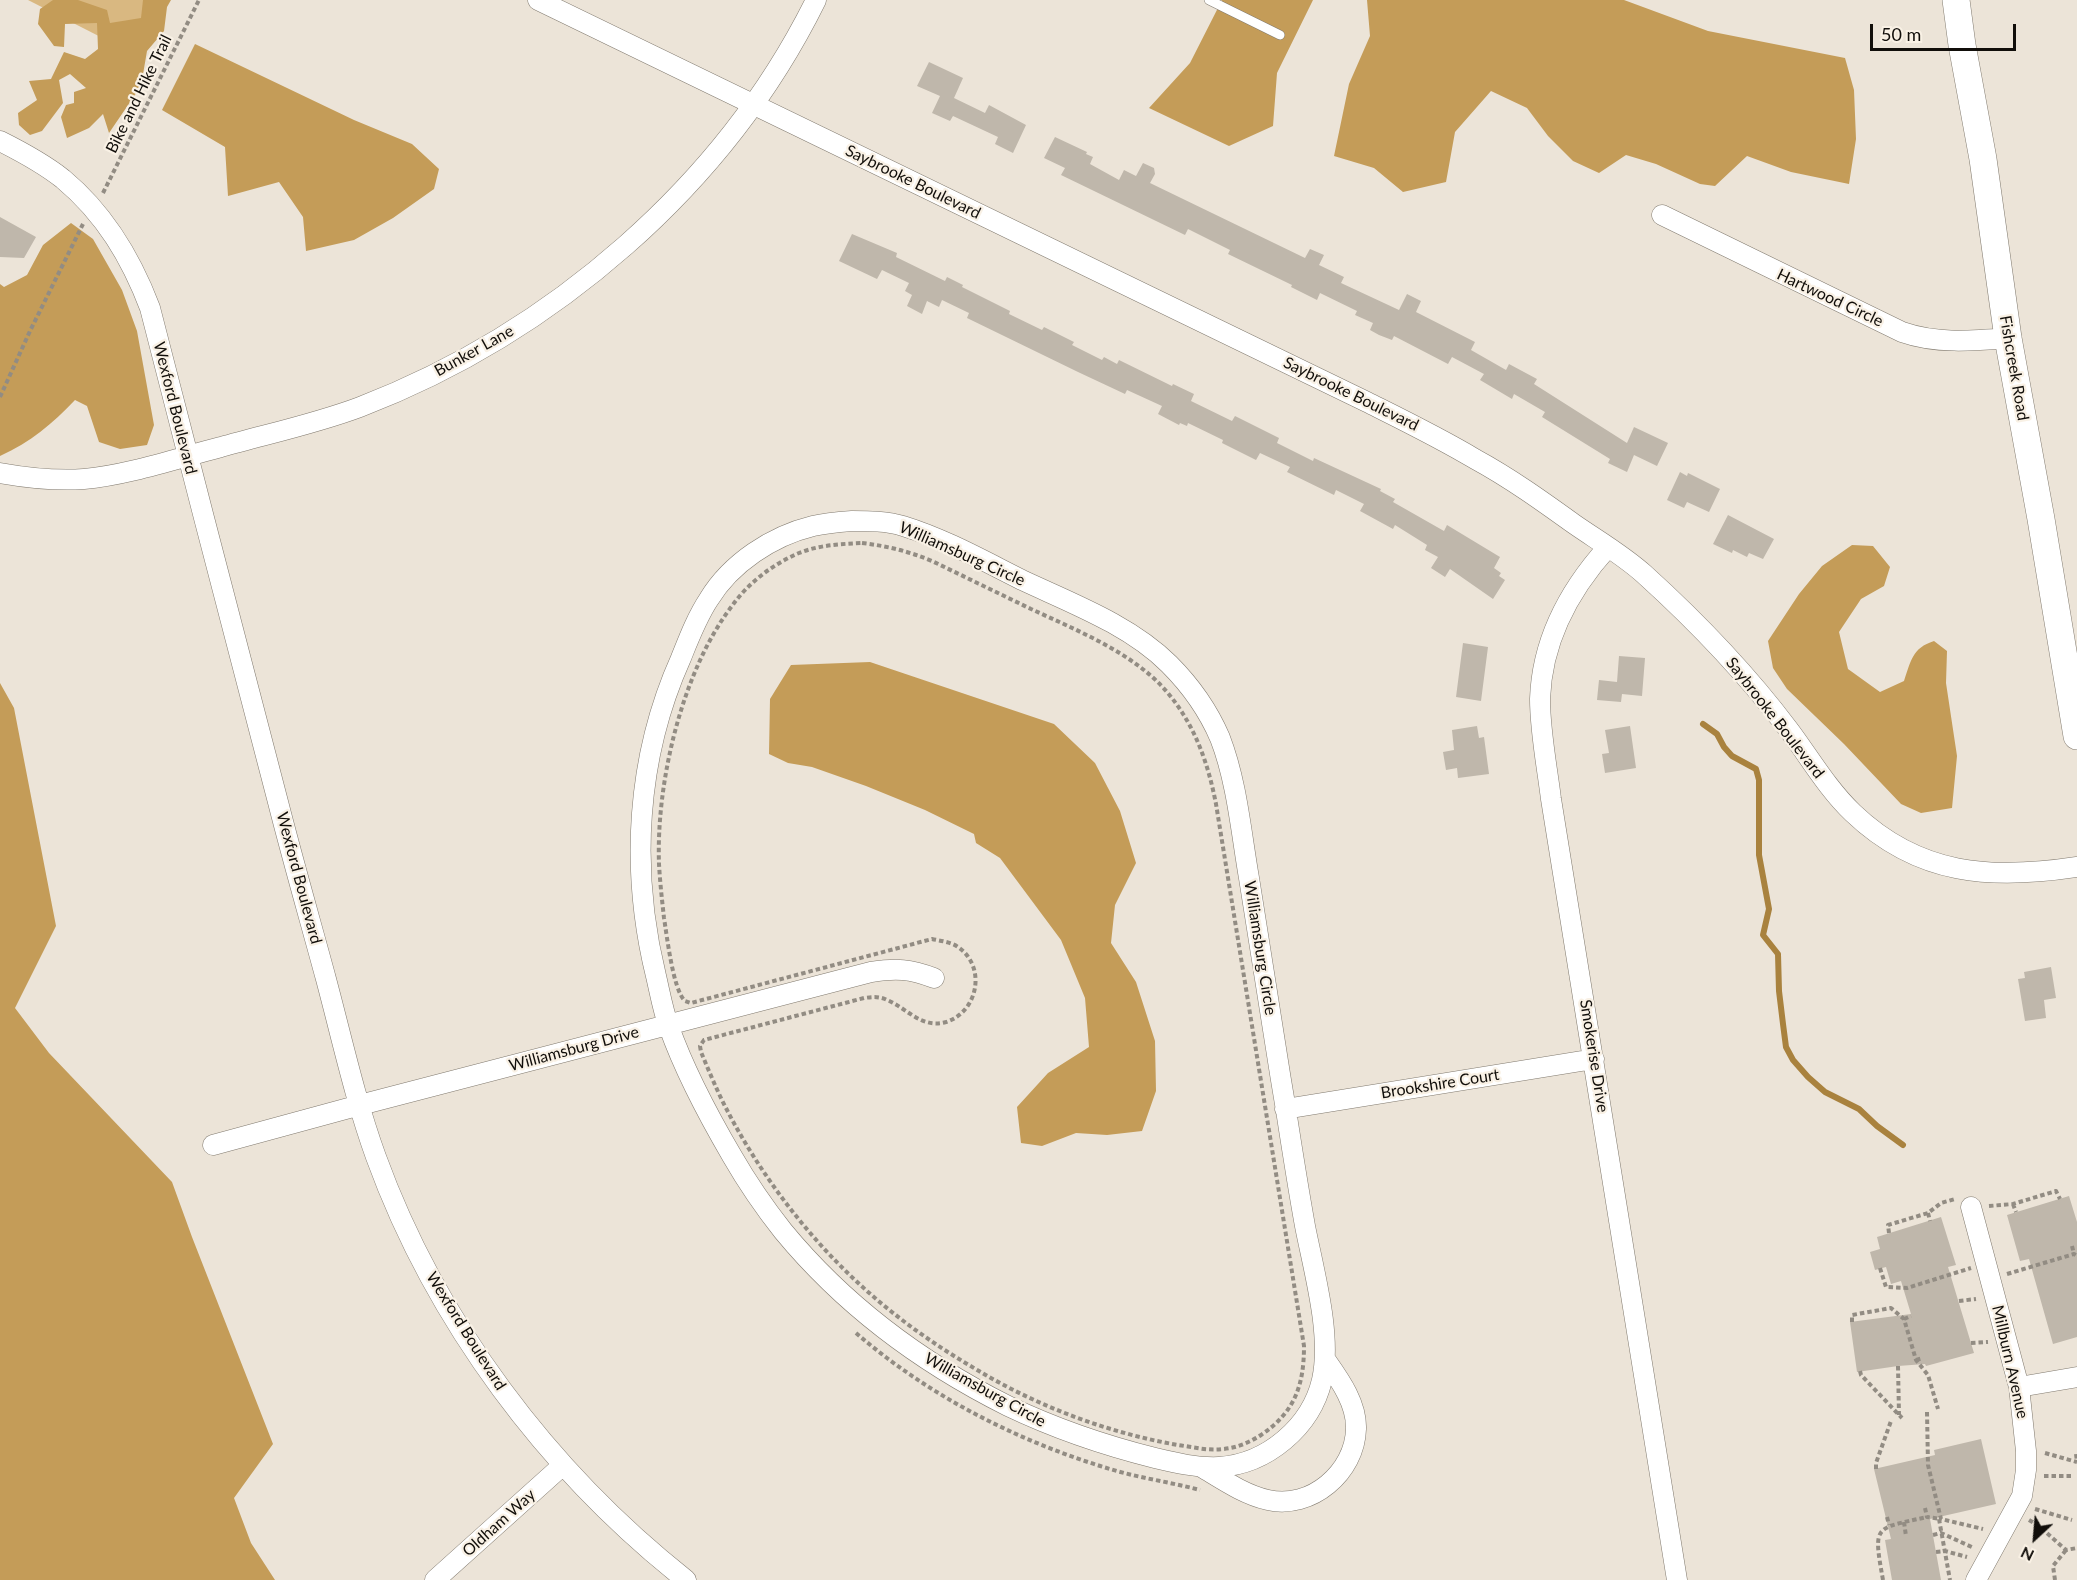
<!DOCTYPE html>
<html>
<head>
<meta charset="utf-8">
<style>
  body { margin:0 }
  #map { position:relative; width:2077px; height:1580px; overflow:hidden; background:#ece4d8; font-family:Lato,sans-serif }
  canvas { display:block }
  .north { position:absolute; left:2005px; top:1508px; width:60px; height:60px; -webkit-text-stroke:4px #f9f1e5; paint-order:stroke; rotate:206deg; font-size:16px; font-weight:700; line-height:24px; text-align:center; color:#110e0a }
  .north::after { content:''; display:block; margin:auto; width:21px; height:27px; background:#110e0a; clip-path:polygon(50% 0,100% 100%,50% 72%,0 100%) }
  .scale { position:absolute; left:1870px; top:24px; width:146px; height:27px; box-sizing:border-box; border:3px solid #110e0a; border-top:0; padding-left:8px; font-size:18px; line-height:21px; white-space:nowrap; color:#110e0a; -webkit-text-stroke:4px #f9f1e5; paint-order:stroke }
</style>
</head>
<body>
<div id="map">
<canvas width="2077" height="1580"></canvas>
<div class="north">N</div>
<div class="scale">50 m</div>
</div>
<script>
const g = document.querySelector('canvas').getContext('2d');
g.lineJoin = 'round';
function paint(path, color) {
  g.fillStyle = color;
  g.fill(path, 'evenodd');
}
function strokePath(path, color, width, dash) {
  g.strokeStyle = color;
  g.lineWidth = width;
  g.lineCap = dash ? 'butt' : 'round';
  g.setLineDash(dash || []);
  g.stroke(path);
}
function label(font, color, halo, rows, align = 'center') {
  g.font = font + ' Lato,sans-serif';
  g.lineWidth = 4.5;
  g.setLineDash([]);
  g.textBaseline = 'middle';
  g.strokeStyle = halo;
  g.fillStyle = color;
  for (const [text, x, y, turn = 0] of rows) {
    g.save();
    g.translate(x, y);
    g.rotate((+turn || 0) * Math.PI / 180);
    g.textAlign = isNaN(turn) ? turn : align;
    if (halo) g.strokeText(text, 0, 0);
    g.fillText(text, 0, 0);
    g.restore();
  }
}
paint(new Path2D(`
  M28 0H162L134 54Z`), '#d9b881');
paint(new Path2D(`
  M53 0H78L107 10 110 23 141 18 143 0H171L167 7 164 31 147 51 141 86 109 133 103 114 89 128 67 138 61 117 66 105 74 103V92L86 88 70 74 59 80 63 103 42 131 30 135 19 125 18 113 37 100 29 81 51 79 64 52 85 59 98 49 97 23 65 24 64 47 54 46 38 24 40 9Z
  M1222 0H1313L1277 73 1273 126 1229 146 1149 108 1190 63Z
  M1367 0H1624L1708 31 1845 58 1854 90 1856 139 1849 184 1791 172 1747 156 1715 186 1700 184 1656 164 1626 155 1599 173 1573 161 1548 136 1527 108 1491 91 1455 132 1446 182 1403 192 1374 168 1334 156 1349 84 1370 36Z
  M195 44 354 120 412 144 439 169 434 189 393 218 354 240 306 251 303 217 279 182 228 196 225 147 162 110Z
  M71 223 93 239 122 290 137 331 154 425 147 445 120 449 99 442 87 406 75 400C52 424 31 442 0 456V284L4 287 27 275 43 245Z
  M1852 545 1873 546 1890 567 1884 586 1861 599 1839 632 1848 669 1880 692 1904 681C1911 661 1912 648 1934 641L1947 651 1946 683 1957 756 1952 808 1921 813 1901 804 1844 744 1787 689 1773 668 1768 641 1799 594 1822 566Z
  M870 662 1054 724 1095 763 1120 811 1136 863 1115 905 1111 943 1136 982 1155 1041 1156 1091 1142 1131 1107 1135 1076 1133 1042 1146 1021 1143 1017 1107 1048 1073 1089 1047 1085 998 1061 940 1000 858 976 843 974 834 925 810 866 786 812 767 788 763 769 754 770 699 791 665Z
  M0 683 14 708 56 926 15 1008 49 1053 172 1182 192 1237 273 1444 234 1498 251 1543 275 1580H0Z`), '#c49c58');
strokePath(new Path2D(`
  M1703 724 1717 734 1724 747 1732 756 1756 769 1759 780V855L1769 909 1763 935 1778 954 1779 991 1783 1024 1786 1047 1793 1060 1808 1077 1825 1092 1859 1109 1877 1126 1903 1145`), '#a9823e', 6);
paint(new Path2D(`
  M929 62 963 78 954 98 985 113 989 105 1026 125 1013 153 995 144 998 137 953 116 950 121 932 113 940 96 917 86Z
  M1055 137 1087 152 1086 154 1093 157 1090 164 1119 180 1124 170 1136 176 1143 163 1154 168 1155 174 1150 183 1305 258 1310 249 1324 255 1319 265 1344 277 1341 283 1399 310 1407 294 1421 301 1416 312 1475 342 1471 350 1506 370 1509 364 1537 379 1534 384 1627 443 1634 427 1668 443 1657 466 1634 455 1627 472 1608 463 1610 459 1542 417 1545 412 1514 394 1512 399 1480 380 1484 374 1452 357 1448 364 1394 336 1392 340 1379 335 1370 330 1373 323 1355 315 1357 311 1320 293 1317 300 1291 287 1292 285 1228 254 1230 250 1188 229 1185 235 1061 175 1065 168 1044 158Z
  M0 217 36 237 24 258 0 257Z
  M852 234 897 253 896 257 945 281 947 277 963 285 962 287 1010 311 1009 314 1042 330 1044 327 1074 342 1072 345 1102 360 1104 357 1117 364 1119 360 1172 386 1173 384 1194 394 1191 401 1232 421 1235 416 1279 438 1277 443 1313 461 1314 458 1381 489 1380 491 1395 499 1393 502 1444 531 1447 525 1500 557 1494 568 1501 573 1499 576 1505 580 1493 599 1450 569 1445 577 1431 568 1438 557 1425 550 1427 545 1395 525 1393 529 1360 511 1364 504 1336 490 1334 495 1287 472 1290 467 1260 453 1256 460 1222 443 1223 440 1188 423 1187 426 1180 423 1179 425 1158 414 1162 406 1127 390 1125 394 1078 372 967 318 969 313 942 300 939 307 927 301 922 314 907 306 912 295 905 291 909 283 882 270 877 279 839 261Z
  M1680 472 1687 476 1688 473 1720 489 1709 512 1687 502 1684 508 1667 500Z
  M1728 515 1774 539 1763 559 1749 553 1747 557 1733 550 1732 553 1713 544Z
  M1463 643 1488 647 1481 701 1456 697Z
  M1619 656 1645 658 1642 696 1622 694 1621 702 1597 700 1599 680 1617 682Z
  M1477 726 1479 738 1484 737 1489 774 1458 778 1457 768 1446 770 1443 752 1454 750 1452 730Z
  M1630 726 1636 768 1605 773 1602 754 1609 753 1605 730Z
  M2051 967 2056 998 2044 1000 2046 1018 2025 1021 2018 979 2025 978 2024 972Z
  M2069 1196 2077 1222V1337L2053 1344 2029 1259 2020 1261 2007 1215Z
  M1941 1217 1956 1265 1948 1267 1974 1353 1926 1366 1925 1364 1898 1366 1857 1372 1850 1322 1911 1314 1901 1281 1891 1284 1886 1267 1875 1270 1870 1252 1880 1249 1877 1237Z
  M1981 1439 1996 1504 1930 1519 1941 1580H1892L1885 1540 1891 1539 1874 1469 1935 1455 1934 1450Z`), '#bfb7ab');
const service = new Path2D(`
  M1209 0 1280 35`);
const minor = new Path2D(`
  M538 0 1367 402C1403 420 1440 438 1475 459 1510 478 1542 501 1574 524 1597 540 1623 555 1644 574 1697 622 1746 673 1789 730 1810 758 1827 788 1853 813 1919 876 1992 880 2077 867
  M0 141C22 152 44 164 63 179 105 214 131 258 150 308 192 473 235 637 278 802 293 861 310 920 326 979 342 1039 355 1099 376 1157 436 1322 548 1471 686 1580
  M1662 215 1902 332C1936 344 1972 341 2008 338
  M0 473C28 478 56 481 84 479 128 475 178 458 221 447 267 434 315 424 360 407 552 333 724 186 816 0
  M852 521C869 521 887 521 903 526 945 539 984 561 1022 580 1071 603 1130 625 1169 664 1190 685 1208 710 1220 738 1237 782 1241 832 1249 878 1261 956 1273 1033 1286 1110 1292 1149 1298 1187 1305 1226 1314 1272 1332 1335 1322 1380 1311 1427 1267 1464 1219 1467 1197 1468 1176 1463 1155 1458 1103 1445 1056 1429 1008 1406 922 1363 844 1305 783 1231 764 1207 747 1182 732 1156 708 1115 685 1072 669 1027 663 1011 660 993 656 976 630 870 636 758 681 658 689 638 697 617 709 599 731 563 772 536 813 526 826 523 839 522 852 521Z
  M1608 547C1570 589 1542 640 1540 699 1540 732 1547 766 1551 799L1677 1580
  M1285 1109 1594 1059
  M213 1145 360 1105 871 972C897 968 910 969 934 978
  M1971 1207 2019 1387 2026 1451V1470L2022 1496 1976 1580
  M2019 1387 2077 1377
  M1203 1468C1223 1480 1245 1495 1268 1500 1311 1510 1355 1472 1356 1429 1357 1403 1339 1379 1325 1359
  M435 1580 563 1465`);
const secondary = new Path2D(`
  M1956 0 1962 45 1983 159 2008 338 2041 519 2077 736`);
strokePath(service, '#817a6f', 10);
strokePath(minor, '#817a6f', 21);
strokePath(secondary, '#817a6f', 28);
strokePath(new Path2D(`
  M103 193 199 0
  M0 397 30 331 83 224
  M862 543C887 546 908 551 932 561 965 577 998 593 1031 609 1076 630 1134 653 1167 692 1195 725 1208 763 1216 804L1304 1346C1304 1385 1295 1412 1261 1435 1250 1442 1237 1448 1223 1449 1208 1451 1193 1447 1178 1445 1109 1433 1039 1407 979 1371 934 1345 892 1315 855 1280 804 1232 759 1172 727 1110 717 1091 709 1071 701 1052L700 1046 704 1040 864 998C872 997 879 996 887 1000 907 1008 921 1029 946 1022 978 1012 987 967 958 947 951 942 941 941 932 939L691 1003 685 1001C673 990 667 936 664 918 662 900 660 882 659 864 656 783 682 671 732 606 748 583 773 564 799 553 819 545 840 544 862 543Z
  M2013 1204 2016 1212
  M1989 1206 2013 1204 2056 1191 2060 1199
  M1928 1213 1930 1221
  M1889 1233 1888 1225 1928 1213 1941 1203 1955 1199
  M2072 1246 2074 1254
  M1880 1268 1886 1287 1907 1288 1971 1268
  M2007 1274 2074 1254 2077 1256
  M1959 1301 1976 1299
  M1904 1319 1911 1316
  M1852 1322V1315L1891 1308 1904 1319 1916 1360 1928 1375 1938 1409
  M856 1333C929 1396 1017 1441 1110 1469 1139 1478 1170 1482 1200 1490
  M1971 1343 1988 1342
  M1916 1360 1923 1358
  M1898 1366 1899 1415
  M1860 1371 1861 1375 1902 1418
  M1927 1412 1928 1465 1941 1519 1983 1529
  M2045 1453 2077 1462
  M2076 1454 2077 1462
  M1876 1469V1463L1891 1421
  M2044 1476H2073
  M1925 1508 1927 1517 1941 1519
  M2035 1509 2072 1520
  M1887 1517 1889 1525
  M1939 1519 1950 1580
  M2029 1520 2039 1526 2066 1550 2077 1548
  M1904 1522 1906 1536
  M1933 1535 1941 1533 1974 1548
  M1936 1552 1945 1551 1967 1557
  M1883 1580C1873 1524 1874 1529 1927 1517
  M2055 1580 2053 1566 2066 1550`), '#928c83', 4, [4.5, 3]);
strokePath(service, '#fff', 9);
strokePath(minor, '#fff', 20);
strokePath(secondary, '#fff', 27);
label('16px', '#110e0a', '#f9f1e5', [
  ["Bike and Hike Trail",139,94,-64],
  ["Saybrooke Boulevard",913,182,26],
  ["Hartwood Circle",1830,298,25],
  ["Bunker Lane",474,351,-29],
  ["Fishcreek Road",2014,368,80],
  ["Saybrooke Boulevard",1351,394,26],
  ["Wexford Boulevard",175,408,76],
  ["Williamsburg Circle",962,554,24],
  ["Saybrooke Boulevard",1775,718,52],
  ["Wexford Boulevard",299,878,75],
  ["Williamsburg Circle",1260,948,81],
  ["Williamsburg Drive",574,1049,-15],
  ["Smokerise Drive",1594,1056,81],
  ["Brookshire Court",1440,1084,-9],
  ["Wexford Boulevard",466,1331,58],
  ["Millburn Avenue",2010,1362,77],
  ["Williamsburg Circle",985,1390,29],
  ["Oldham Way",499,1523,-42]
]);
</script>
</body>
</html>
